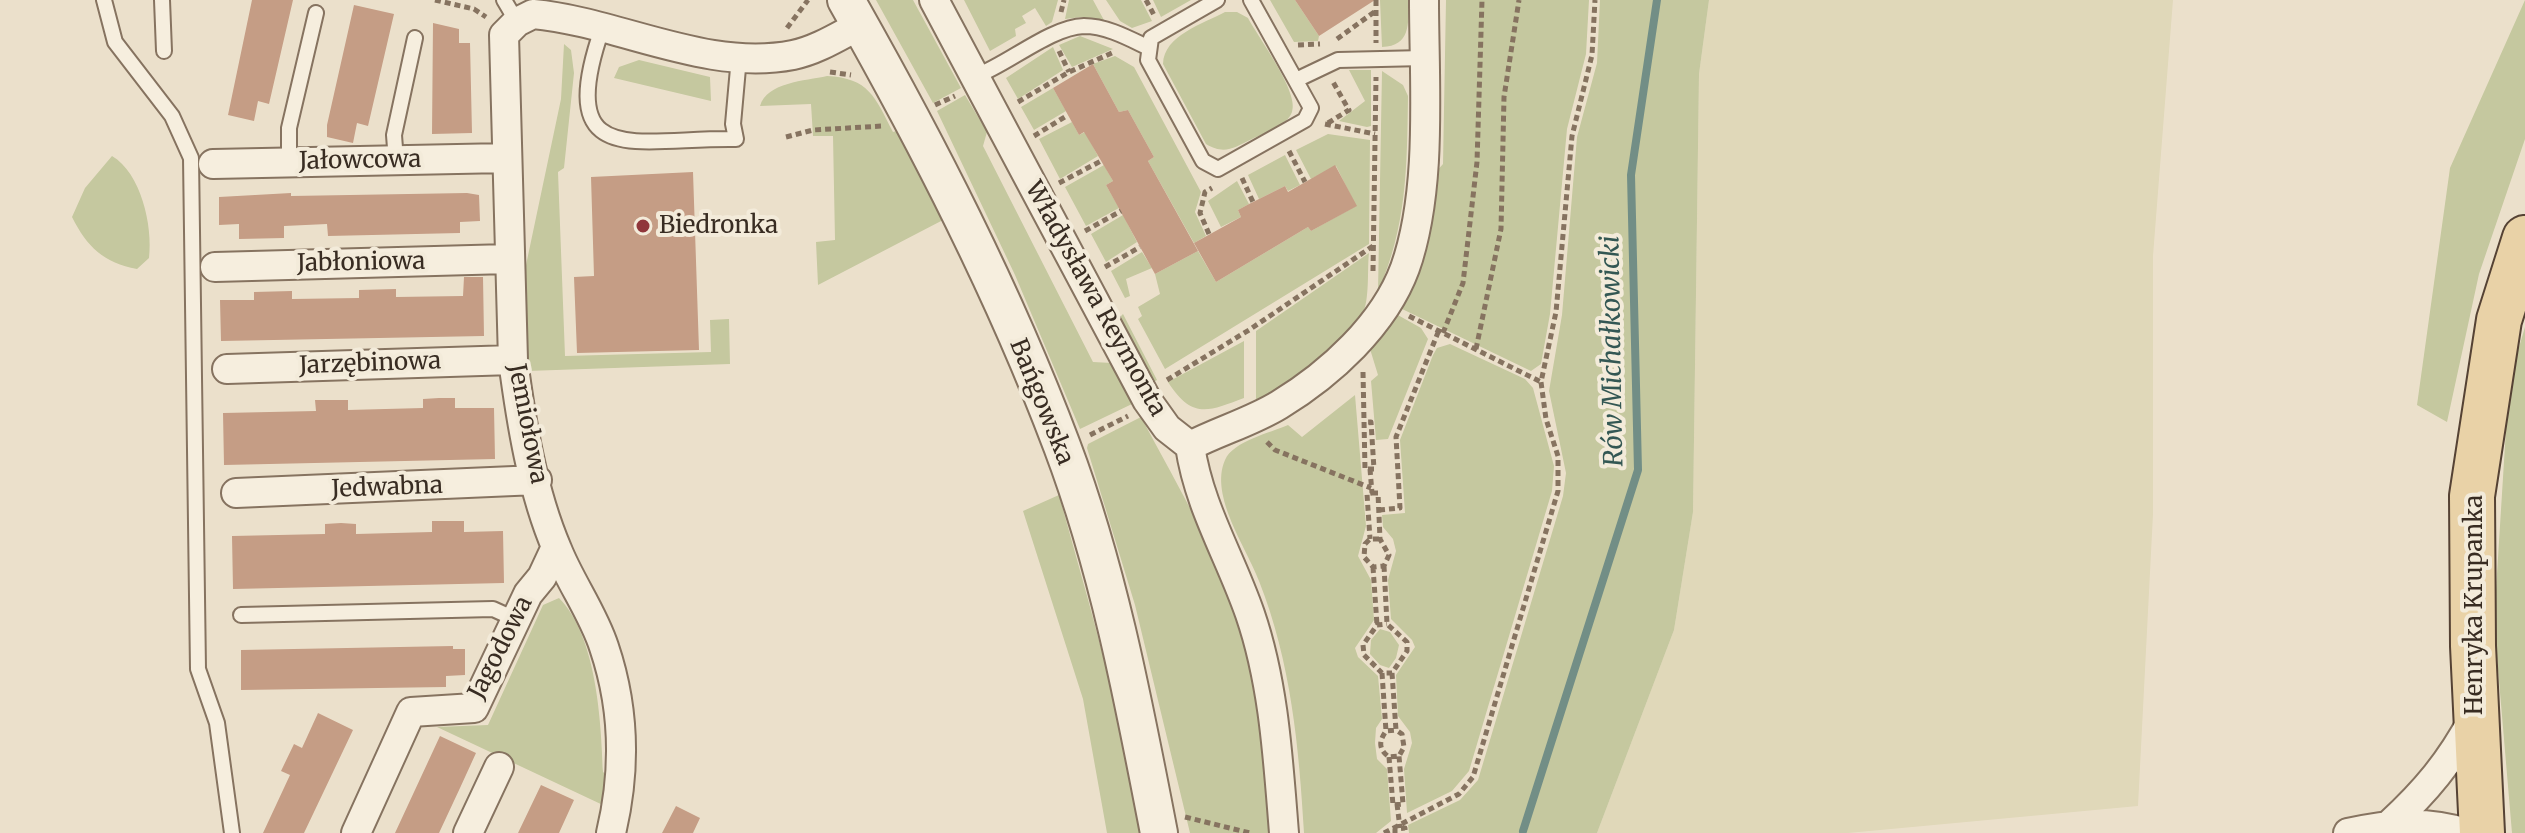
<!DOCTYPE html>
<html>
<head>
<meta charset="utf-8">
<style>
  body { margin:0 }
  canvas { display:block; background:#ebe0cb }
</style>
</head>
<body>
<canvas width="2525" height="833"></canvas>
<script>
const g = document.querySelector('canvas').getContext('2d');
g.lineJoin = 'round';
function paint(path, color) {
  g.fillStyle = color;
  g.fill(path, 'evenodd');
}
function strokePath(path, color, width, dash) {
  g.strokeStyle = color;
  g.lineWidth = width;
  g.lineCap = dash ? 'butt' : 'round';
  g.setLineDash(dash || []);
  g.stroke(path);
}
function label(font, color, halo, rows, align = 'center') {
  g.font = font + ' Merriweather,serif';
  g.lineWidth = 8;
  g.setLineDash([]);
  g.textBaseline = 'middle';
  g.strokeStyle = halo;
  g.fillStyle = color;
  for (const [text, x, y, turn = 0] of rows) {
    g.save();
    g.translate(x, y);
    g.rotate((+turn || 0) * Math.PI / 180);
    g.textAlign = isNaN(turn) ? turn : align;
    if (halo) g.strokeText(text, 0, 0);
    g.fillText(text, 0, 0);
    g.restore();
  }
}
paint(new Path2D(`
  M1709 0H2173L2153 256V514L2138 806 1848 833H1597L1674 630 1693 512 1699 74Z`), '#e0d8b9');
paint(new Path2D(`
  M876 0H913L961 88 933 103Z
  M964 0H1058L1052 22 1046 26 1035 8 1022 16 1026 23 1015 29 1016 36 990 51Z
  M1069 0H1093L1105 22 1081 17 1065 19Z
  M1106 0H1141L1152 21 1132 28 1120 21Z
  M1153 0H1191L1161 17Z
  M1270 0H1295L1319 36 1318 41 1294 42Z
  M1380 0H1409C1408 24 1411 46 1382 47Z
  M1446 0H1589L1586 54 1567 129 1550 314 1541 364 1531 371 1400 308 1435 173 1443 164Z
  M1600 0H1709L1699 74 1693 512 1674 630 1597 833H1409L1408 825 1460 800 1478 780 1563 496 1566 473 1549 391 1562 315 1577 137 1597 63Z
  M2525 0V139L2479 274 2447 422 2417 405 2450 168Z
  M1225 12H1237L1248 18C1258 37 1300 93 1292 112 1287 126 1264 133 1252 139 1234 148 1224 155 1206 144L1163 64C1164 35 1203 24 1225 12Z
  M1080 36 1113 49 1072 67 1059 45Z
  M564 44 571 50 574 73 564 168 558 172 565 356 711 352 710 320 729 319 730 364 527 371 522 284 561 99Z
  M1053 47 1063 70 1018 99 1006 78Z
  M1115 56 1134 67 1201 192 1195 212 1206 236 1194 243 1148 161 1154 157 1128 110 1119 112 1093 64Z
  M639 60 710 77 711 101 614 78 619 67Z
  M1349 70H1371V126L1367 127 1339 121 1365 101Z
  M1382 71 1403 85 1408 96C1407 168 1407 225 1378 292Z
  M827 76C869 78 875 97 893 132L900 130 943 220 818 285 816 242 835 240 833 136H813L811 104 760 106C767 82 805 81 827 76Z
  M1053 88 1066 111 1034 130 1021 107Z
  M965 95 987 132 983 146 1093 362 1112 363 1132 404 1080 429 1015 275 937 111Z
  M1072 122 1079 135 1085 132 1098 156 1060 179 1039 139Z
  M1328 134 1370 140 1369 244 1165 369 1138 319 1142 316 1138 307 1160 294 1155 274 1198 251 1216 282 1308 227 1311 231 1356 206 1336 166 1311 179 1296 150Z
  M1285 155 1300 185 1288 191 1285 186 1259 199 1248 175Z
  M112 156C141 173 153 226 149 258L137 269C104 263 87 247 72 217L85 188Z
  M1104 165 1113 181 1106 185 1119 208 1086 226 1065 187Z
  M1237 181 1249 204 1238 210 1241 217 1221 227 1208 201Z
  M1123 215 1137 242 1106 262 1091 234Z
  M1142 252 1152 268 1126 279 1130 296 1125 298 1111 271Z
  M1369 253C1367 270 1370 300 1362 315 1349 340 1283 392 1256 400V331Z
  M1123 314 1157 380 1152 383 1118 319Z
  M1396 314 1421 328 1428 339 1388 439 1376 440 1371 381 1378 375 1370 349Z
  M2525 327V833H2512L2494 622 2509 381Z
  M1244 341V398C1207 412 1192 419 1168 382Z
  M1450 344 1525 379 1533 388 1554 466 1552 491 1469 771 1452 791 1407 813 1404 769 1412 743 1410 732 1398 716 1396 675 1415 647 1412 640 1391 619 1388 580 1396 551 1393 539 1383 527 1382 515 1405 513 1400 440 1433 355 1437 348Z
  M1355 395 1366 526 1358 556 1371 580 1374 620 1355 648 1358 657 1378 676 1382 719 1376 728 1375 743 1377 759 1387 769 1391 821 1376 833H1304C1299 747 1291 662 1259 581 1247 548 1209 496 1225 460 1233 441 1270 433 1288 425L1302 437Z
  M1141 417C1180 490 1224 564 1247 645 1264 706 1266 770 1270 833H1190L1135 605 1087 448 1088 444Z
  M1059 495C1090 607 1123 718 1140 833H1107L1083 699 1023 511Z
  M559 598C597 637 601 721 603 772L610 778 605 806 437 727 488 725 543 605Z
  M1380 629 1390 632 1399 645 1396 658 1389 668 1380 665 1370 654 1371 640Z`), '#c5c89f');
strokePath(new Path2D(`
  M1523 831 1638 470 1631 175 1657 0`), '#728e86', 8);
paint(new Path2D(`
  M252 0H293L269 104 258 101 254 121 228 115Z
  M1295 0H1375L1319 36Z
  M354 5 394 14 368 126 357 123 353 143 327 137V125Z
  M433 23 459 29V43H470L472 133 432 134Z
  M1093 64 1119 112 1128 110 1154 157 1148 161 1198 251 1155 274 1106 185 1113 181 1084 132 1079 135 1053 88Z
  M1335 165 1357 206 1311 231 1308 227 1216 282 1194 243 1241 217 1238 210 1249 204 1285 186 1288 192Z
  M693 172 699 350 577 353 574 277 594 276 591 177Z
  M291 193V196L467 193 479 195 480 221 460 222V233L328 236 327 224 284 226V238L239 239V224L219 225V197Z
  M464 277H483L484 336 221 341 220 300H254V292L292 291V299L359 298V290L396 289V297L463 296Z
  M439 398H455V408H494L495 459 224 465 223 413 316 411 315 400H348V410L423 408V399Z
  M432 521H464V532L503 531 504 583 233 589 232 536 325 534V524L341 523 356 524V534L432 532Z
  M453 646V649H465V675L446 676V687L241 690V650Z
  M318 713 353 730 304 833H263L290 775 281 771 294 744 302 748Z
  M440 736 476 753 460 788 439 833H395Z
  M541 785 574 800 559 833H518Z
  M676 806 700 818 693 833H662Z`), '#c59d85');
const service = new Path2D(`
  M104 0 115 42 172 116 191 158 198 669 217 723 232 833
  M162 0 164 51
  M504 0 517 22
  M1217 0 1151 38 1148 60 1203 161 1218 169 1305 120 1311 108 1251 0
  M602 29C552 173 640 137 736 139L733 124 739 57
  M976 76C1008 64 1051 27 1084 26 1107 26 1130 39 1149 48
  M1296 80 1338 60 1424 58
  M396 161 394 135 415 38
  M289 163V128L316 13
  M241 615 493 609 515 619`);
const minor = new Path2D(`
  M934 0 1147 400 1167 428 1190 446C1199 507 1230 556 1250 614 1274 684 1278 759 1284 833
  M213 164 506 158
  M215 267 508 259
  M227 369 513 360
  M1190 446C1219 431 1251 422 1279 405 1330 374 1384 325 1405 268 1433 189 1424 83 1424 0
  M236 493 537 480
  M2390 824C2425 792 2451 761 2473 719
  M356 833 411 712 474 708 528 594 542 577 556 547
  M468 833 499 767
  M611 833C626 770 625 709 604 647 593 613 570 582 557 549 532 491 521 421 513 360L504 35 517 22 533 14C619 22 706 72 793 55 817 50 839 36 860 25
  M2348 833C2389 824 2425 820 2466 833`);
const tertiary = new Path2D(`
  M846 0C927 143 1004 292 1062 446 1109 570 1134 704 1159 833`);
const primary = new Path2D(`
  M2482 833 2473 646 2472 496 2499 320 2525 238`);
strokePath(service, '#867360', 18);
strokePath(minor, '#867360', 32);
strokePath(tertiary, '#867360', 40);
strokePath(primary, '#554234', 48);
strokePath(new Path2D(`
  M435 0 474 9 486 17
  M1146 0 1154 15
  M1376 0V43
  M1061 12 1064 0
  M787 28 808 0
  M1337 39 1377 10
  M1298 45 1320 44
  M1059 51 1069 72
  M830 72 851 75
  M1018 102 1069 72 1112 53
  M935 105 955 96
  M1328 123 1349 110 1333 82
  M1325 124 1375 134
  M1034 136 1068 115
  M786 137 813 130 882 126
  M1289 151 1305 182
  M1242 178 1253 202
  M1059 183 1101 161
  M1085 231 1121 211
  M1209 234 1200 213 1205 192 1212 188
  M1105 267 1140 247
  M1373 271 1376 77
  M1409 316 1541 382
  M1443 333 1463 283 1477 162 1482 0
  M1476 349 1501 229 1504 97 1519 0
  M1363 372 1365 469H1374L1371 422H1365
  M1167 380 1249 330 1373 246
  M1090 435 1128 416
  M1267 442 1275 450 1371 488
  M1370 469 1372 493 1367 494 1370 539
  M1372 493H1378L1380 539 1389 555 1384 566 1373 567 1364 557 1365 544 1370 539H1380
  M1379 510 1400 508 1396 437 1439 330
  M1384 566 1387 624 1407 642V651L1392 673H1382L1364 655 1363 645 1377 625 1387 624
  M1373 567 1377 625
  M1382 673 1386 731
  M1392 673 1396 730 1402 734 1404 747 1399 756 1389 757C1378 749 1379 741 1386 731L1396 730
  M1389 757 1393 805 1403 804 1399 756
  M1397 804 1400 828
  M1185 817 1250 833
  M1384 833 1459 794 1473 777 1558 491V456L1546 419 1541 382 1556 312 1572 136 1592 55 1595 0
  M1395 833V829L1405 828V833`), '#867360', 5, [6, 4]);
strokePath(service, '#f6eede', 14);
strokePath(minor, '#f6eede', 28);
strokePath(tertiary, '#f6eede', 36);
strokePath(primary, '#e9d2a7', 44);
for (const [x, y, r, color] of [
  [643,226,8,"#90363a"]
]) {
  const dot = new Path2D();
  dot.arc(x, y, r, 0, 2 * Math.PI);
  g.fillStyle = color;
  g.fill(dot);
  strokePath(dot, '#f3ebda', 3);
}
label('24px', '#382c22', '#f3ebda', [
  ["Jałowcowa",360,161,-1],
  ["Jabłoniowa",361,263,-1],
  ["Władysława Reymonta",1095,299,61],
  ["Jarzębinowa",370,364,-2],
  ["Bańgowska",1041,402,68],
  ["Jemiołowa",527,424,79],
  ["Jedwabna",387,488,-2],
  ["Henryka Krupanka",2475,605,-90],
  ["Jagodowa",501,648,-63]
]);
label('24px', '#382c22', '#f3ebda', [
  ["Biedronka",659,226]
], 'left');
label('italic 26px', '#335753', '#f3ebda', [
  ["Rów Michałkowicki",1613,351,-91]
]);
</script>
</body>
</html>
